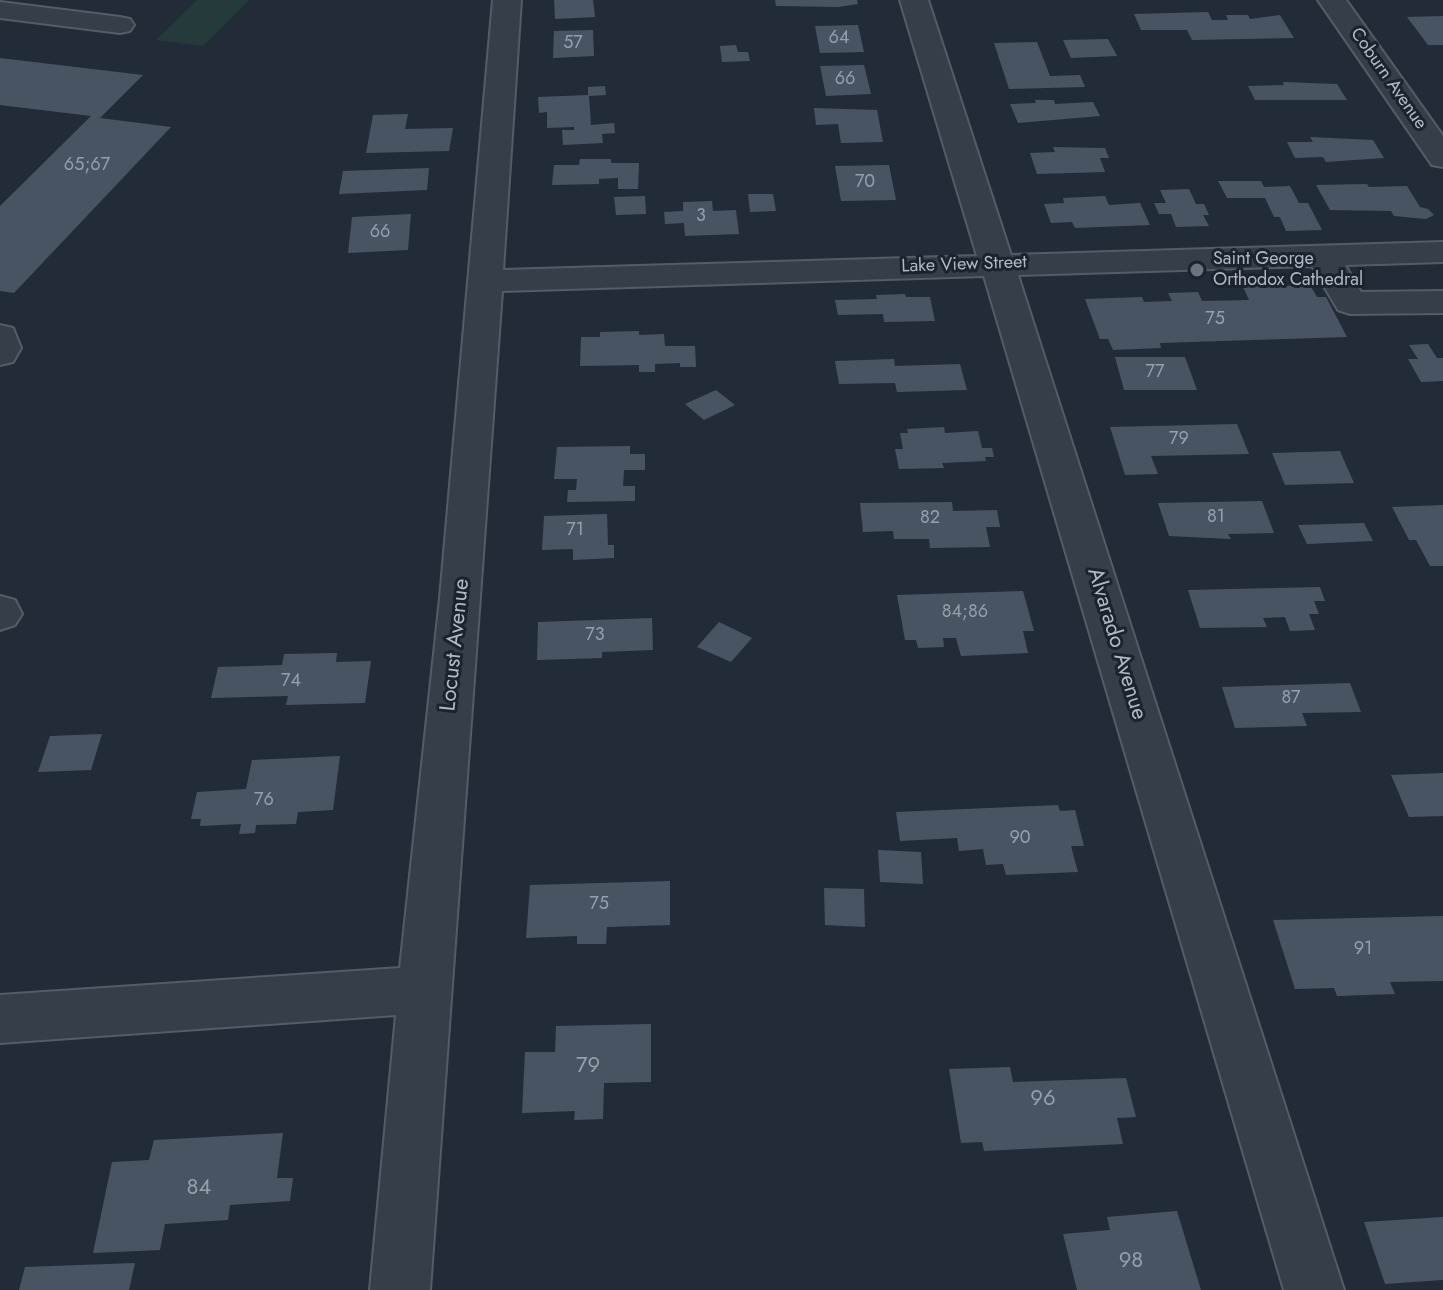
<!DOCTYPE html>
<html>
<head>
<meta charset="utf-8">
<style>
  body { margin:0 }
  canvas { display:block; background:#222c38 }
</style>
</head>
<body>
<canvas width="1443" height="1290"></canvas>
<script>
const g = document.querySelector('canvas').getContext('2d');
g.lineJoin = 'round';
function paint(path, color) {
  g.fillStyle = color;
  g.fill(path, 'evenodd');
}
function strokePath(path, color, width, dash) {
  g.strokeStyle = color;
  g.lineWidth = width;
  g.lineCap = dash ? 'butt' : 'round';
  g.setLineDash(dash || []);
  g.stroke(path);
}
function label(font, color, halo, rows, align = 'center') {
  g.font = font + ' Jost,sans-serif';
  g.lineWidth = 6;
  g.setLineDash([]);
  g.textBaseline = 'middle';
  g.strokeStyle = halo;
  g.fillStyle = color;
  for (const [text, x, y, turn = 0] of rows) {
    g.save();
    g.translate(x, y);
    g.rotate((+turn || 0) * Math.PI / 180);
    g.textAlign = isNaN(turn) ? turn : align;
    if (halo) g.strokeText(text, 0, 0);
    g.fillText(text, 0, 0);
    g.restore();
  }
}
paint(new Path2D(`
  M197 0H249L203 46 156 40Z`), '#253a3b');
paint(new Path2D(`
  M554 0H593L595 17 555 19Z
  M775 0H857L858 4 838 7 776 6Z
  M1208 12 1212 20H1228L1226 15H1248L1250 19 1280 15 1294 38 1192 40 1187 30H1141L1134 14Z
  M1443 16V45H1428L1407 17Z
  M858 25 864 52 820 53 815 26Z
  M593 30 594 56 553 58 554 31Z
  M1108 39 1117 56 1071 58 1063 40Z
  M1037 42 1050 76 1080 75 1085 87 1009 89 994 43Z
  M736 45 738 52H748L750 61 722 62 720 46Z
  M0 58 143 75 100 118 171 127 14 293 0 291V206L91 116 0 105Z
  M864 65 871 94 826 96 820 66Z
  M1283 82 1337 84 1347 100H1255L1248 86 1284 85Z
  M605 86 606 95 589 96 591 125 614 123 615 133 602 134 603 143 563 145 562 130H574V127L547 128V112L539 113 538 97 588 95V87Z
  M1035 100H1054L1055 104 1093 102 1100 116 1018 123 1010 104 1036 103Z
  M814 108 877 110 883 142 841 143 838 124 816 125Z
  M408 114 405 129 453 128 449 151 366 153 373 115Z
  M1310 137 1373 140 1384 158 1326 162 1323 157 1295 158 1287 142H1313Z
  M1053 147 1105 148 1109 158H1100L1105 172 1037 174 1030 153 1055 152Z
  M580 159H611V163H639L638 189H618V178L599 179V184L552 185 554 165H579Z
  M889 165 896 200 841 201 835 166Z
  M429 168 427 190 339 194 343 171Z
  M1218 181H1261L1264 187 1290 186 1299 203H1308L1322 230 1286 231 1280 217H1274L1265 198H1227Z
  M1367 184 1369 187 1407 186 1420 207 1428 209 1434 215 1426 219 1394 216 1391 211 1330 210 1316 185Z
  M1189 189 1196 204H1204L1209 215H1203L1209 226 1176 227 1171 214H1159L1154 203H1166L1160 190Z
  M748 194H773L776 211 750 212Z
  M645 196 646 214 616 215 614 197Z
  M1105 196 1109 205 1140 203 1150 225 1075 228 1072 222 1051 223 1044 204 1064 203 1063 198Z
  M712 201 713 211 736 210 739 234 685 236 684 223 665 224 664 212 683 211V202Z
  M411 214 408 250 348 253 352 217Z
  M1310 285 1317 297H1326L1347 337 1160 343 1161 348 1113 350 1108 339H1100L1085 299 1142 297 1144 302 1172 301 1168 293 1198 292 1202 301 1249 300 1243 287Z
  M905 294 906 297H930L935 321 884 322 883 314 838 315 835 300 877 299 876 295Z
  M639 331V335L664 334 665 346H695L696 367H680V363L655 364V372H639V365L580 366 581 337H600V332Z
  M1428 344 1437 358H1443V381L1421 382 1408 359H1418L1409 345Z
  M1115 357H1185L1197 390H1124Z
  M894 359 895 366 960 364 967 390 897 392 895 383 839 384 835 361Z
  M716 390 735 405 704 420 685 404Z
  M1237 424 1249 454 1151 456 1158 474 1125 475 1110 427Z
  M944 427 945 433 978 431 982 448H992L994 457H985L986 461 942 463 944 468 899 469 895 449H903L900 433H908L907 429Z
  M630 446V454H645V470H624L623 486H635V501L567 502 568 490H576L577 479H554L557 447Z
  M1340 451 1354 483 1285 485 1272 453Z
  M1262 501 1274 533 1228 534 1231 539 1169 536 1158 503Z
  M952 502 953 511 997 510 1000 527H986L990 547 930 548 929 539H894L893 531 863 532 860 503Z
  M1443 505V566H1430L1416 540H1409L1392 507Z
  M607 514 608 545H614V558L573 560V549L542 550 544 516Z
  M1364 523 1373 541 1307 544 1298 525Z
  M1320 587 1325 601H1314L1319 614H1309L1315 630 1290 631 1285 617 1263 618 1267 627 1200 628 1188 590Z
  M1023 591 1034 631H1023L1028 653 961 656 956 638H943L944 647 918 648 916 640H905L897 595Z
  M652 618 653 650 602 652V658L537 660 538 622Z
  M719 622 752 638 731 662 697 647Z
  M337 653 336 662 371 661 365 703 286 705 288 696 211 698 218 667 282 665 284 654Z
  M1350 683 1361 712 1302 713 1307 726 1235 728 1222 687Z
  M102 734 91 770 38 772 50 736Z
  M340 756 333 810 298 812 296 824 256 825 255 833 239 834 241 824 200 826 201 819H191L197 792 246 789 252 760Z
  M1443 773V816L1409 817 1391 775Z
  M1058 805 1060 811 1075 810 1084 846H1071L1078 872 1006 875 1003 864 986 865 983 849 959 851 957 838 900 841 896 812Z
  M878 850 921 852 923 884 880 882Z
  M670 881V925L607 927 606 944H577V936L526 938 530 885Z
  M824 888 864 889 865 927 825 925Z
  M1443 916V981L1390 982 1395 994 1337 996 1334 988 1295 989 1273 920Z
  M651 1024V1082L604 1083 603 1119 574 1120 575 1111 522 1113 525 1052H555L556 1026Z
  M1010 1067 1013 1082 1126 1078 1136 1117 1117 1118 1123 1144 984 1151 982 1142 961 1143 949 1069Z
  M283 1133 277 1178H293L290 1201 230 1205 228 1220 165 1224 160 1250 93 1253 112 1162 149 1160 154 1140Z
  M1177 1211 1201 1290H1077L1063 1234 1110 1230 1107 1217Z
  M1443 1217V1280L1385 1284 1364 1222Z
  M135 1263 129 1290H19L25 1267Z`), '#485462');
const minor = new Path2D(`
  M493 0H521L503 270 977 256 900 0H928L1011 255 1443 242V262L1345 265 1361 292 1443 291V313L1350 314 1338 310 1312 266 1018 275 1344 1290H1284L984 276 502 291 430 1290H370L396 1015 0 1043V995L400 968 440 598Z
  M1318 0H1346L1443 136V167L1432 165Z
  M0 2 120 17 130 19 134 25 130 31 120 33 0 18Z
  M0 325 13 328 21 348 13 362 0 365Z
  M0 596 15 600 22 614 15 625 0 630Z`);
strokePath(minor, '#535c67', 4);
paint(minor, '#353e49');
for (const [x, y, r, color] of [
  [1197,270,8,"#6b7280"]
]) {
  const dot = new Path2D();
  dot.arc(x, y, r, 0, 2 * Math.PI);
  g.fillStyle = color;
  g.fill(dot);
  strokePath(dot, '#1b232e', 3);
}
label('18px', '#96a0ac', null, [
  ["64",839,39],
  ["57",573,44],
  ["66",845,80],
  ["65;67",87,166],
  ["70",865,183],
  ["3",701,217],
  ["66",380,233],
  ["75",1215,320],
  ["77",1155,373],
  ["79",1179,440],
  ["81",1216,518],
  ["82",930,519],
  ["71",575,531],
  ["84;86",965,613],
  ["73",595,636],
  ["74",291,682],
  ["87",1291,699],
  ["76",264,801],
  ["90",1020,839],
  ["75",599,905],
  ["91",1363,950]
]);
label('18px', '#b0b9c5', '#1b232e', [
  ["Coburn Avenue",1388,79,55],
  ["Lake View Street",964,265,-2]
]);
label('18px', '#b0b9c5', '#1b232e', [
  ["Saint George",1213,260],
  ["Orthodox Cathedral",1213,281]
], 'left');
label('22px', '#b0b9c5', '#1b232e', [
  ["Alvarado Avenue",1116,644,73],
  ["Locust Avenue",456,645,-84]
]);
label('22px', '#96a0ac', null, [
  ["79",588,1067],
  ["96",1043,1100],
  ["84",199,1189],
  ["98",1131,1262]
]);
</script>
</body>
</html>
